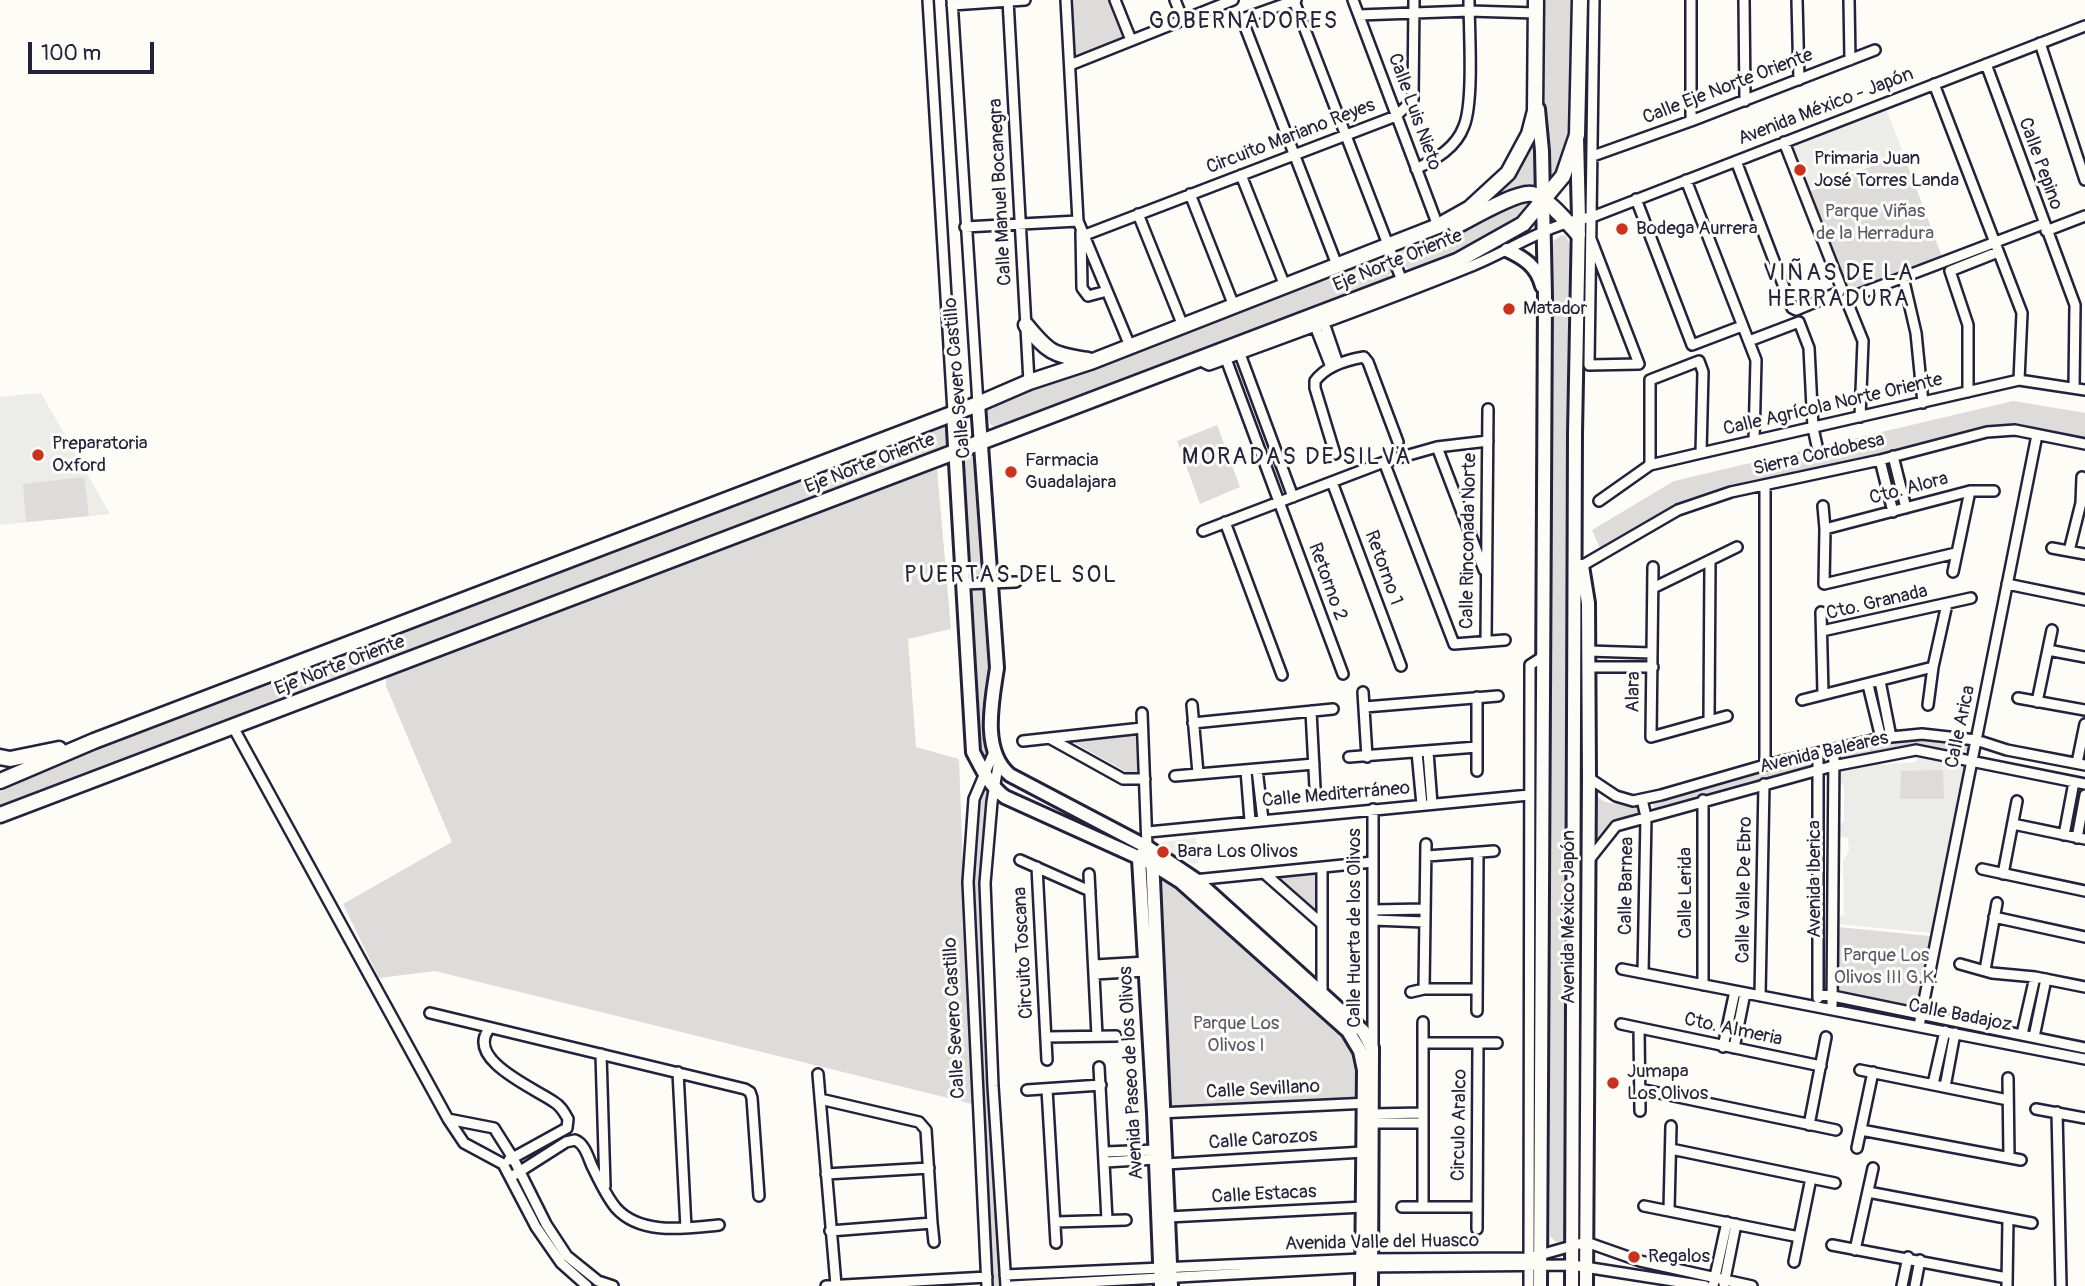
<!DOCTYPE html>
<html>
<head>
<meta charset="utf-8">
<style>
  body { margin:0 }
  #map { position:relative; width:2085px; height:1286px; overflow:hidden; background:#fdfcf7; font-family:Pangolin,sans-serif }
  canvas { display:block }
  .scale { position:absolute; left:28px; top:42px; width:126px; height:32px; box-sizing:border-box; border:4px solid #22223b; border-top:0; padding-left:9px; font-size:21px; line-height:24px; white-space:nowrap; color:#22223b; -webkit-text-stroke:5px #fdfcf7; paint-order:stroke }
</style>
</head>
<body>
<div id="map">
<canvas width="2085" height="1286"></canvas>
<div class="scale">100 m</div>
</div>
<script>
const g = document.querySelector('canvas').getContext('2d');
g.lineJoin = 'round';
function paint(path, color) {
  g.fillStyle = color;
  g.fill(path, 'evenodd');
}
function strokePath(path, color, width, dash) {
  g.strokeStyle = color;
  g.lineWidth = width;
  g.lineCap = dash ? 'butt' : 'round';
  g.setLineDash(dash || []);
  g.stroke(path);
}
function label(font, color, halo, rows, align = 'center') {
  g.font = font + ' Pangolin,sans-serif';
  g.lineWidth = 6;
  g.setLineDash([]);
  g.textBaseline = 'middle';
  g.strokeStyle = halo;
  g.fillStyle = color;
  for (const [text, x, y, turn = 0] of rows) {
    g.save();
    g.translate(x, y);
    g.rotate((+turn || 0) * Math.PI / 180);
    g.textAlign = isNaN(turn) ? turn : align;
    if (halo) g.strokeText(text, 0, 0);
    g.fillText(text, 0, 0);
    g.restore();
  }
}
paint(new Path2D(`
  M1887 110 1902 150 1807 190 1789 146Z
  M41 393 110 514 0 525V397Z
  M1922 753 1965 763 1931 933 1837 924V916L1844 915 1843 861 1849 851 1848 838 1839 836 1838 826 1844 821V786L1837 779V770L1877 760 1882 765 1916 762Z
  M1196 838 1199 863 1193 864 1187 861V856L1170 858 1161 854V842Z`), '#ecece9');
paint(new Path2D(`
  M1069 0H1112L1127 37 1072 60Z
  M1542 0H1573C1573 32 1573 65 1572 97 1571 113 1572 130 1568 145 1547 220 1475 246 1409 269L1403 265 1399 250 1492 199 1515 175 1531 145Z
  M1903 153 1943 259 1849 295 1809 192Z
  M1561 235 1566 236 1569 243 1566 1237 1562 1243 1556 1242 1550 1236 1549 593 1552 242Z
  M1378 254C1387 256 1390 263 1392 271L1388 277 994 427C987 423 985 411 990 404Z
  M2013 401 2085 413V441L2014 426 1976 432 1749 486 1699 502 1602 553 1592 530 1674 481Z
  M946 423 949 428 946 446 0 809V792L96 747Z
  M1217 425 1240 487 1200 504 1177 441Z
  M979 450 986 574 977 575V588L987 587 992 667 990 751 986 752 989 792 991 793 983 889 1004 1286H992L971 886 980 794 984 793 964 455Z
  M937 469 951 629 908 639 916 747 959 759 972 1104 435 971 379 978 343 904 452 842 386 686V675Z
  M84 477 89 516 26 522 23 484Z
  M1139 733 1140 773 1130 774 1069 740Z
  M1921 735 1975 739 1971 751 1917 748 1836 763V750Z
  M1816 758 1818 766 1654 808 1652 800Z
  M1943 770 1944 799H1900L1901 771Z
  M1593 790C1603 809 1620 803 1639 800L1642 813C1615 819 1608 823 1592 845Z
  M1318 872 1319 919 1272 876Z
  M1156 873 1179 887 1349 1041 1356 1058 1358 1101 1169 1110Z
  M1838 927 1930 936 1918 1004 1910 1007 1837 992Z`), '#dddcdb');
const street = new Path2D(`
  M928 0 953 412
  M952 0 978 404
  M1008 0 1029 382
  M1066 0 1078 221 1130 346
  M1115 0 1131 40
  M1175 0 1183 20
  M1296 0 1242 19 1337 265
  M1353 0 1438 226
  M1691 0V121
  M1744 0 1745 101
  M1797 0 1799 80
  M1849 0 1850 60
  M1294 1 1404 286
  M952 5 1025 0
  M1359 15 1469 11 1536 13
  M2040 43 2085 180
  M1986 64 2075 305 2074 388
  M1070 65 1233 0
  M1934 84 2022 313 2019 380
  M1593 156 1691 121 1875 50
  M1736 161 1792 308 1796 310 1839 292 1841 287 1784 142
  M1416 169C1436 159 1456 148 1464 126 1474 101 1469 30 1469 0
  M1241 175 1285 286
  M1686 180 1756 360 1754 441
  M1190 194 1234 306
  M1636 199 1692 345 1742 326
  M1138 214 1183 326
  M965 227 1078 221
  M2046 231 2085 216
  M1081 232 1082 288 1088 296 1107 291
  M1085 235 1396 116 1413 100 1414 0
  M1591 239 1639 364 1589 365 1594 0
  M1903 277 1916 333 1923 403
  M1324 323 1338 364
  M1315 326 1331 367
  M1749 341 1799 322 1809 348 1813 428 1817 446
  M1240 354 1293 497
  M1197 359 1209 365C1296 333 1383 302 1469 267 1510 251 1548 223 1592 217L2085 26
  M1226 359 1343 674
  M1968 392V325L1950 271 1998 252
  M1860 417 1863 341 1846 299 2043 224
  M1437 447 1484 570
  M1335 454 1315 388V381C1326 366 1346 360 1364 357L1368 362 1398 442
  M1893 456 1906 508
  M1880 460 1893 512
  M1384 462 1454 644 1505 640
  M1650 465V380L1699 361 1703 372 1701 453
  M1332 482 1401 666
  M1765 485V765
  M1599 501 1650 465 1701 453 2019 380 2085 390
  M1823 506 1825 529 1824 584 1956 553
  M1225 522 1282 675
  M1825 529 1970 491H1994
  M1203 531 1384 462 1437 447 1488 441
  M2052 548 2085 554
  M2069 551 2081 503 2082 477
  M1653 567 1651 737 1727 716
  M1578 568 1678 510 1731 492 1880 460 1987 432 2015 430 2085 444
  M1953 572 1970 491
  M963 584 1016 582
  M2007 584 2085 600
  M1653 588 1737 547
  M1821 612 1823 694
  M1822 631 1971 598
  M1486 641 1488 409
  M2048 650 2085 657
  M1588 651 1652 653
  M1588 667H1653
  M1880 681 1891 737
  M1868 685 1881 738
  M1363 692 1367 757
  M2018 698 2085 710
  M1802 700 1933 667
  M2037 702 2052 630
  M1192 705 1198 773
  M1928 705 1933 667 1947 604
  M1365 707 1498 696
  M1311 711 1315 788
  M1142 713 1147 847
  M1709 721 1710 561
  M1193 723 1333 709
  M233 727 448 1119 464 1143 503 1164 536 1227 561 1263 587 1286
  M1051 739 1123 779H1145
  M1023 741 1142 728
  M1417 752 1422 805
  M1428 752 1432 804
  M1349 757 1477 747
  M2077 763 2085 724
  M998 766 992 802 985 883 993 1086 1006 1286
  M1257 769 1263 820
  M1246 770 1250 821
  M1477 771V697
  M1175 776 1314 764
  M1589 778 1616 796 1633 801 1661 795 1765 765 1881 738 1922 734 1976 740 2007 750 2085 765
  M1642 799 1646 817 1643 973
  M2013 824 2085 839
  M1148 832 1529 795
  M2064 835 2074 782
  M2077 838 2085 795
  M1427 856 1494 851
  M1020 860 1090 891
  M1589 860 1616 826 1833 766 1916 750 2085 784
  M1037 867 1047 1060
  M1322 868V992
  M1982 869 2085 891
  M1264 873 1322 924
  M1089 874 1097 1036
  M2003 874 2017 801
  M1194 880 1373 862
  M1373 910 1425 909
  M1994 917 2085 937
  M1373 920 1425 922
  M1960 964 1992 973 2035 977 2085 987
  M1095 965 1146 962
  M1622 969 2085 1059
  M1985 970 1997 903
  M1095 974 1146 971
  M1703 985V800
  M1424 989 1426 844
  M1411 992 1424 989H1476
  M1818 995 1833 996 2085 1048
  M1760 996 1764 784
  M1818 998V753
  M1832 1009 1834 749
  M1477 1011 1478 854
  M430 1013 745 1089 750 1092 752 1098 759 1196
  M1621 1024 1821 1066
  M1919 1026 2037 435
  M1639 1028 1640 1111
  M489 1029C465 1060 536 1089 554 1102 561 1106 564 1112 568 1119L567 1128 509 1160
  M2022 1034 2035 977
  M1046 1037 1116 1036
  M2034 1037 2046 979
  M1423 1043H1497
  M1373 1045V809
  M1723 1047 1735 991
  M1734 1048 1745 993
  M601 1054 605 1186
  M1099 1067 1107 1220
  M1860 1070 2008 1100
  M678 1072 686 1228
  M818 1074 836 1285
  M2008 1078 2009 1157
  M1933 1084 1945 1031
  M1945 1087 1955 1033
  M1047 1089 1056 1243
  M1640 1089 1836 1130
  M1027 1090 1101 1085
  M820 1099 919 1122 926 1130 932 1223 830 1231
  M2036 1109 2085 1118
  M2057 1112 2061 1286
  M1159 1113 1369 1103
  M1373 1114 1423 1113
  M448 1119 494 1128 513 1158 546 1224 567 1256 598 1281 613 1286
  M1373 1123H1423
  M1809 1125 1826 1037
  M1861 1130 2021 1160
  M1857 1148 1873 1072
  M1671 1149 1835 1183
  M1105 1152 1156 1150
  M1105 1162 1156 1159
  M1166 1164 1363 1152
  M826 1174 929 1168
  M511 1177 566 1142 575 1140C585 1144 588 1157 592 1166 599 1180 606 1196 616 1208 641 1236 687 1228 719 1225
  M1868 1192 2032 1223
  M1423 1206V1022
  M1644 1206 1799 1237
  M1402 1207H1476
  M1669 1210 1671 1126
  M1168 1217 1363 1207
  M1055 1222 1126 1220
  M932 1223 934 1242
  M1477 1229 1478 1043
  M1832 1245 2007 1278
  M1855 1250 1873 1168
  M1794 1262 1811 1178
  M1005 1275 1362 1259 1529 1258 1586 1242 1640 1261 1752 1286
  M1724 1284 1736 1224
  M826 1286 987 1277
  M987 1286 968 882 974 799 994 752
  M1012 1286 1362 1267 1572 1265 1705 1286
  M1529 1286 1530 665 1544 656
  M1713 1286 1727 1222
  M1902 1286 1908 1257
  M1915 1286 1920 1260
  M2007 1286 2008 1219`);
const secondary = new Path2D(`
  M1538 109 1542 151 1545 297 1540 1286
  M1507 250C1524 258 1537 266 1542 286
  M978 404 997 668C992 701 981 751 1010 775L1147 847 1196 880 1363 1031 1372 1048 1371 1286
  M953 412 973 752C982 769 989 785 1005 797L1151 863 1181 882 1348 1031 1360 1051 1364 1070 1362 1286
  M1582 566 1588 603 1589 778 1586 1286
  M1143 853 1139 859 1154 1113 1161 1286
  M1152 857 1171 1286
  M1572 1286 1575 433 1579 219 1577 138`);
const primary = new Path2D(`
  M1456 226C1472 218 1517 191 1532 194 1546 196 1568 223 1578 234
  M1026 325C1048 352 1052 355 1088 360
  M0 757 10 759 59 749
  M0 781 94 741 978 404 1029 382 1093 361 1438 226 1470 208 1508 173 1529 134 1535 111 1536 0
  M0 815 1457 261 1523 224 1563 176 1577 135 1580 0`);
strokePath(street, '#22223b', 14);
strokePath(secondary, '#22223b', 18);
strokePath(primary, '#22223b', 19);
strokePath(street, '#fdfcf7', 9);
strokePath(secondary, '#fdfcf7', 12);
strokePath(primary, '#fdfcf7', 14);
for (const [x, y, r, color] of [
  [1800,170,7,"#c8321e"],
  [1622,229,7,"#c8321e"],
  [1509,309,7,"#c8321e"],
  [38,455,7,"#c8321e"],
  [1011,472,7,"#c8321e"],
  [1163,852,7,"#c8321e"],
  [1613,1083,7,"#c8321e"],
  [1634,1257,7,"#c8321e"]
]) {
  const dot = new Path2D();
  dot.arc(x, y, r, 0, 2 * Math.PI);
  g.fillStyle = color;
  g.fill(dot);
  strokePath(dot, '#fdfcf7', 2.5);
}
label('19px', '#22223b', '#fdfcf7', [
  ["Calle Eje Norte Oriente",1728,87,-21],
  ["Avenida México - Japón",1826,107,-21],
  ["Calle Luis Nieto",1414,112,70],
  ["Circuito Mariano Reyes",1291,137,-21],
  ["Calle Pepino",2040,164,70],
  ["Calle Manuel Bocanegra",1001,192,-93],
  ["Eje Norte Oriente",1398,261,-22],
  ["Calle Severo Castillo",958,378,-95],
  ["Calle Agrícola Norte Oriente",1833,405,-13],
  ["Sierra Cordobesa",1819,455,-13],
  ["Eje Norte Oriente",870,464,-21],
  ["Cto. Alora",1909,489,-15],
  ["Calle Rinconada Norte",1469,541,-89],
  ["Retorno 1",1383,568,70],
  ["Retorno 2",1327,582,70],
  ["Cto. Granada",1877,603,-13],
  ["Eje Norte Oriente",340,666,-21],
  ["Alara",1634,692,-89],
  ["Calle Arica",1961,727,-78],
  ["Avenida Baleares",1824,753,-13],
  ["Calle Mediterráneo",1336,795,-5],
  ["Avenida Iberica",1815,879,-90],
  ["Calle Barnea",1627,886,-89],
  ["Calle Valle De Ebro",1745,890,-89],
  ["Calle Lerida",1686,893,-90],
  ["Avenida México Japón",1569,917,-90],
  ["Calle Huerta de los Olivos",1355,928,-90],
  ["Circuito Toscana",1024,953,-93],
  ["Calle Badajoz",1960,1016,11],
  ["Calle Severo Castillo",955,1018,-93],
  ["Cto. Almeria",1733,1030,12],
  ["Avenida Paseo de los Olivos",1132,1073,-93],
  ["Calle Sevillano",1263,1090,-3],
  ["Circulo Aralco",1460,1125,-89],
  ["Calle Carozos",1263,1140,-4],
  ["Calle Estacas",1264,1195,-3],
  ["Avenida Valle del Huasco",1382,1243,-1]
]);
label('19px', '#22223b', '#fdfcf7', [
  ["Primaria Juan",1814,159],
  ["José Torres Landa",1814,181],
  ["Bodega Aurrera",1636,229],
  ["Matador",1523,309],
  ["Preparatoria",52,444],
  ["Oxford",52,466],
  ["Farmacia",1025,461],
  ["Guadalajara",1025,483],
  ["Bara Los Olivos",1177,852],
  ["Jumapa",1627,1072],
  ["Los Olivos",1627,1094],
  ["Regalos",1648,1257]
], 'left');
label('19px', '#5a5a6b', '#fdfcf7', [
  ["Parque Viñas",1875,212],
  ["de la Herradura",1875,234],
  ["Parque Los",1886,956],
  ["Olivos III G.K.",1886,978],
  ["Parque Los",1236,1024],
  ["Olivos I",1236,1046]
]);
g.letterSpacing = '2px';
label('23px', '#22223b', '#fdfcf7', [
  ["GOBERNADORES",1244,22],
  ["VIÑAS DE LA",1839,274],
  ["HERRADURA",1839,300],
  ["MORADAS DE SILVA",1297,458],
  ["PUERTAS DEL SOL",1011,576]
]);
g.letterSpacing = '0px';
</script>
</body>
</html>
